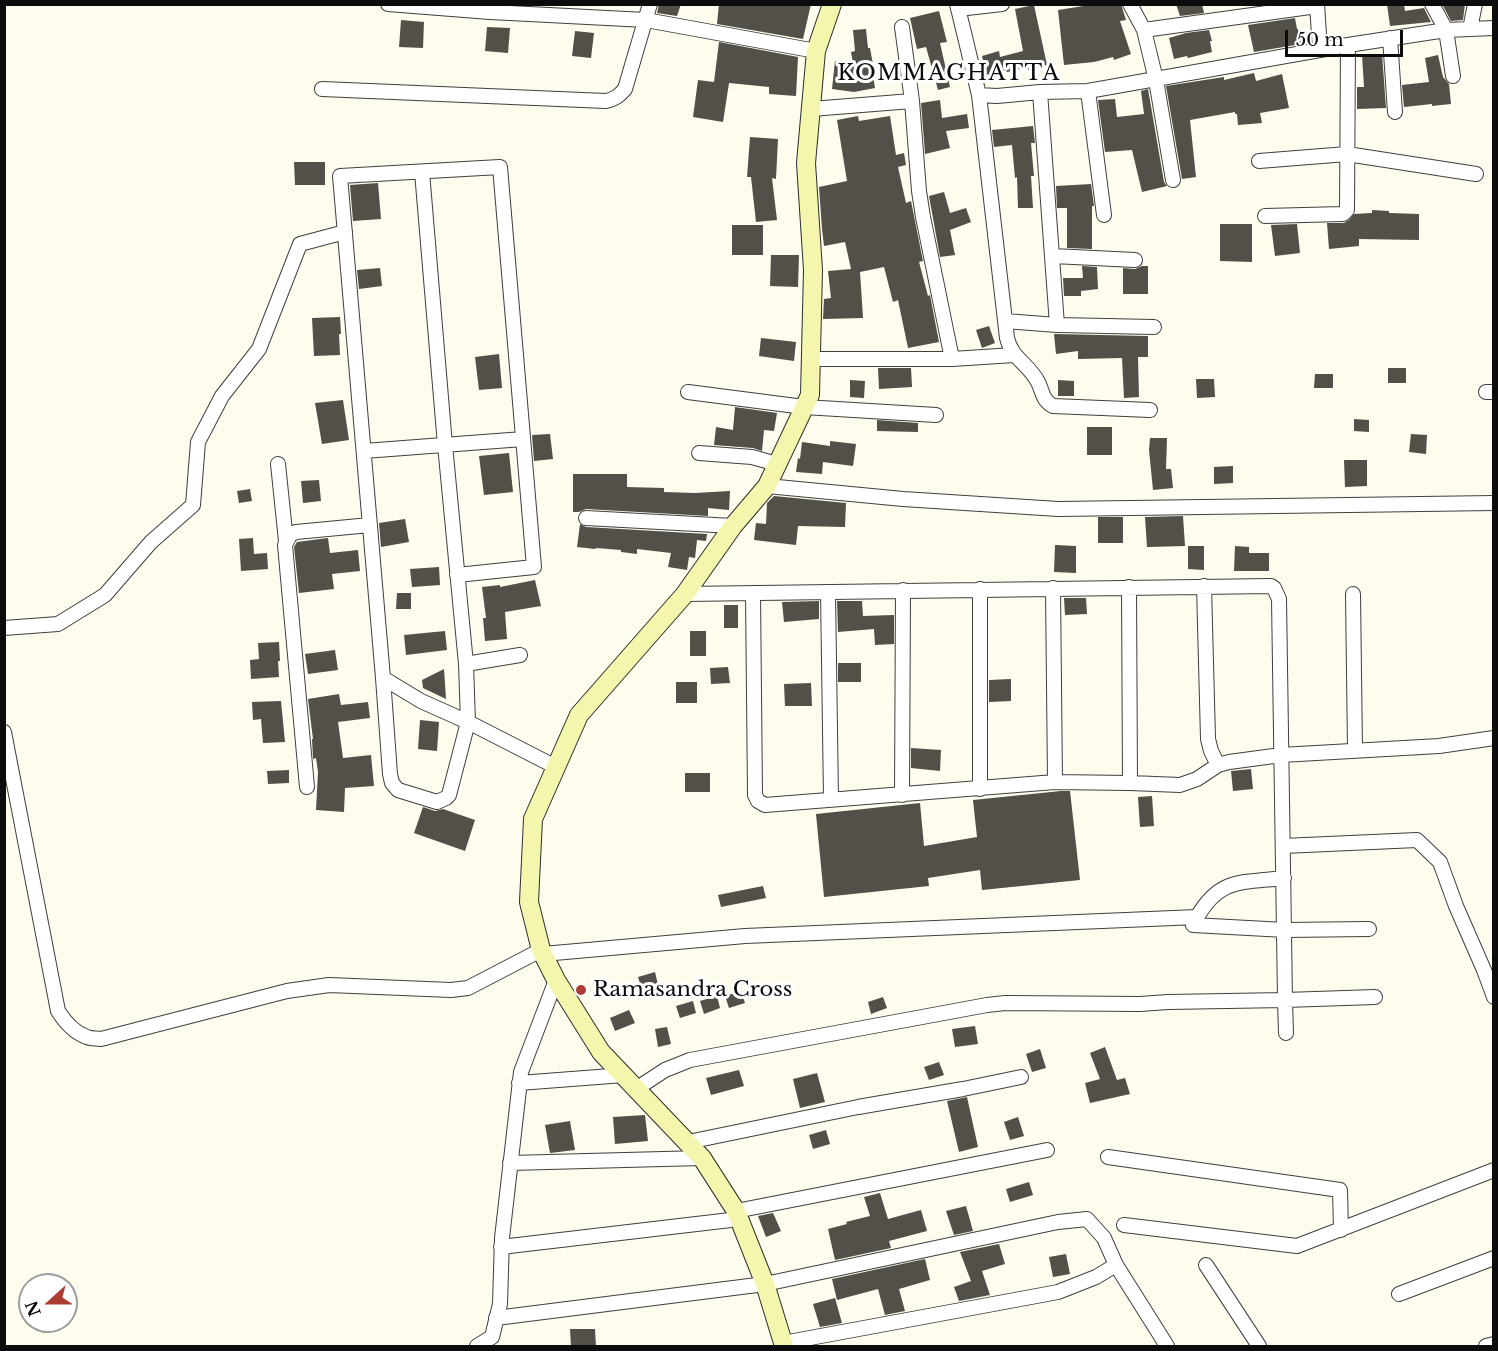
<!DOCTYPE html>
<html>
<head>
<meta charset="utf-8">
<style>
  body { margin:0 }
  #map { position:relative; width:1498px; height:1351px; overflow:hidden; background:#fdfced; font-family:"Libre Baskerville",serif }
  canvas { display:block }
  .frame { position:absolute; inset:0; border:6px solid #0c0c0c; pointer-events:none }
  .north { position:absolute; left:18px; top:1273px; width:60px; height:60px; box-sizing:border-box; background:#fff; border:2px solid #9e9e9e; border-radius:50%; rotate:249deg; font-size:16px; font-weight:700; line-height:24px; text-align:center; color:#0c0c0c }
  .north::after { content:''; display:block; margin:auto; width:21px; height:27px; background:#ad3d33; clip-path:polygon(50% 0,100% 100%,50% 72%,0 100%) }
  .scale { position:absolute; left:1285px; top:30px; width:118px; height:27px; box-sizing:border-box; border:3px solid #0c0c0c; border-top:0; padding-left:8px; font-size:18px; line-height:21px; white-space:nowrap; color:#0c0c0c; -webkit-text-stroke:4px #fff; paint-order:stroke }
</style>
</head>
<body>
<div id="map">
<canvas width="1498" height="1351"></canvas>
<div class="frame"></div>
<div class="north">N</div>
<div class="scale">50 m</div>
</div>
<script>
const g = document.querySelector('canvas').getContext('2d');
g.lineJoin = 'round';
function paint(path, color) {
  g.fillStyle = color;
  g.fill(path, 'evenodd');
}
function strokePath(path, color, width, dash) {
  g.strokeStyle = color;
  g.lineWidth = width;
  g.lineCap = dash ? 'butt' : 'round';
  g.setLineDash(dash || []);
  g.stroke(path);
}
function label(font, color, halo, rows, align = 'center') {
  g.font = font + ' "Libre Baskerville",serif';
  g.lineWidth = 6;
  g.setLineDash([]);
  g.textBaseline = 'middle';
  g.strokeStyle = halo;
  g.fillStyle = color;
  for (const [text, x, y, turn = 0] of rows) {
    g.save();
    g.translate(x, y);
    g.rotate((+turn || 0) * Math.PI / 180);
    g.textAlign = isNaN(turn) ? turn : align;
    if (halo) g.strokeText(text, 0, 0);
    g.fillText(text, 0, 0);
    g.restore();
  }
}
paint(new Path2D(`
  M659 4H681L677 16 657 13Z
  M719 4H811L803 39 717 24Z
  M1096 4H1121L1126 20 1120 21 1131 54 1114 60 1113 57 1094 62 1064 65 1058 10Z
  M1176 4H1202L1204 13 1180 16Z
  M1387 4H1404L1405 11 1424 8 1431 22 1390 26Z
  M1442 4H1465L1463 20 1451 21Z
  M1034 5 1047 65 1028 70 1027 68 1007 72 1006 70 986 75 982 56 999 51 1000 57 1023 51 1015 9Z
  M939 11 947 42 940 43 950 87 938 90 926 47 917 49 910 18Z
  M1295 18 1297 29H1298L1301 44 1254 52 1248 25Z
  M401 20 424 22 423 48 399 47Z
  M487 27 510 28 508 53 485 51Z
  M866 29 868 48H870L874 70 872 71 875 88 854 92 832 89 835 61 853 63 851 52 855 51 853 30Z
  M1209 30 1212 41H1210L1212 52 1188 58 1187 56 1174 59 1169 38 1186 33Z
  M575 31 594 33 591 58 572 56Z
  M719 42 798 57 796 96 769 94V87L729 83 723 122 693 117 698 80 714 82Z
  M1382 54 1386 108 1357 109V87H1364L1362 55Z
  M1438 55 1443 77 1449 84 1451 104 1432 106V104L1404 107 1402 85 1429 82 1425 58Z
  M1254 73 1256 81 1282 74 1289 108 1260 113 1262 123 1238 125 1237 114H1235V112L1190 120 1196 177 1182 179 1166 86 1224 77V80Z
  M1148 89 1164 182 1167 186 1142 192 1132 150 1105 152 1098 100 1115 99 1117 117 1144 114 1141 91Z
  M940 100 942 118 967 114 969 128 946 131 950 148 925 154 921 103Z
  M858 116 859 121 890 116 896 155 904 153 906 165 898 167 906 203 911 201 923 261 919 262 928 296 930 295 939 342 908 348 898 300 893 302 884 267 860 272 863 318 823 319 824 299 831 298 828 271 851 269 845 242 824 246 822 229 819 187 847 181 837 120Z
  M1033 126 1035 143H1031L1034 176H1031L1033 208H1018L1017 177 1015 178 1012 145 994 147 992 130Z
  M750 137 778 139 776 179 772 178 777 220 756 222 751 177H747Z
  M294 162H325V185H295Z
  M378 183 381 219 353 221 350 185Z
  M1091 184 1094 206H1092V249L1067 248V208H1057L1056 186Z
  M944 192 950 213 966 208 971 222 950 230 955 255 940 257 929 196Z
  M1372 210 1389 211V213L1419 214V240L1359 239V246L1329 249 1327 223H1344L1349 220 1354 214 1372 213Z
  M1220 224H1252V262L1220 261Z
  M1297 224 1300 253 1275 256 1271 225Z
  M732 225H763V255H732Z
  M771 255H799L798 287 770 286Z
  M1082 266 1097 267 1098 289 1081 291V296H1064L1063 278H1083Z
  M1142 266H1148V294H1123V268L1135 269Z
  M380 268 382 286 359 289 357 270Z
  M340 317 341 334H339L340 355 314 356 312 318Z
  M989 326 995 343 982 348 976 330Z
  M1054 334 1148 336V357H1138L1139 397 1124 398 1122 358 1078 359V351L1056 354Z
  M761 338 796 342 794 361 759 356Z
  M499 354 502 388 479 390 475 357Z
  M878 368H911L912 387 879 389Z
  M1388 368H1406V383H1388Z
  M1315 374H1333V388H1314Z
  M1196 379H1214L1215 397 1197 398Z
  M850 380 865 381 864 398 850 397Z
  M1058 380 1074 381V396H1058Z
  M343 400 349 440 322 444 315 403Z
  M735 407 777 413 774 431 764 430 762 451 753 448 714 445 716 427 733 430Z
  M1354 419 1369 420V432L1354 431Z
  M877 420 918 423V432L877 431Z
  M1087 427H1112V455H1087Z
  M550 434 553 459 534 461 532 435Z
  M1411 434 1427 435 1426 454 1409 452Z
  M1150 438H1167L1166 469H1171L1173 488 1153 490 1149 450Z
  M830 441 856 444 853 466 823 462 822 474 796 472 798 458 800 459 802 442 830 446Z
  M509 453 513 492 484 495 479 456Z
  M1344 460H1367V486L1345 487Z
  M1233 466V483L1214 484V467Z
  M573 474H627V487L664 488V492L695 493 730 491 729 510 708 508V516L586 509 579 512H573Z
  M319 480 321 501 303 503 301 481Z
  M250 489 252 501 239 503 237 491Z
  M774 496 846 503 845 527 798 526 796 545 754 540 756 523 766 524 767 503Z
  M1183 516 1185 546 1147 547 1145 517Z
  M1098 517H1123V543H1098Z
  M405 519 409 542 381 547 379 523Z
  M580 524 586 527 707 534 706 541 697 540 695 558 689 557 687 570 668 567 671 553 637 549V554L621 552V550L596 548 595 549 577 547Z
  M253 538 254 554 267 553 268 569 241 571 239 539Z
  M328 538 330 553 358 550 360 571 332 574 334 589 299 593 294 547 297 542Z
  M1055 545 1076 546V573L1054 572Z
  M1188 546H1204V570L1188 569Z
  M1235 546 1249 547V553H1269V571H1234Z
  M439 567 440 585 412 587 410 569Z
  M535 580 541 606 505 612 507 639 485 641 483 618H486L482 587 500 585V587Z
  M397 593H411V609H396Z
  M1064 598H1086L1087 614 1065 615Z
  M819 601V619L784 622 782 602Z
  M837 601H862L863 616 894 615V644L875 645 874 629 838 632Z
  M724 605H738V628H724Z
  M445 631 447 650 406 655 404 635Z
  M690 631H706V656H690Z
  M279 642 280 661H278L279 677 251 679 250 660 259 659 258 643Z
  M335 650 338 670 308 674 305 654Z
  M838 663H861V682H838Z
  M728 667 730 683 711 684 710 668Z
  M444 669 446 699 423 688 422 680Z
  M1011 679V701L989 702V680Z
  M676 682H697V703H676Z
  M811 683 812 706H785L784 684Z
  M339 694 341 705 368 702 370 718 338 722 343 758 371 755 374 786 345 788 344 812 316 810 318 772 316 758 313 759 312 739H313L308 699Z
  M281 701 285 742 263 743 261 719 253 720 252 702Z
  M420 720 439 722 437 751 418 749Z
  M911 748 941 750 940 771 911 768Z
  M1251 769 1253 789 1233 791 1231 771Z
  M289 770V783L268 784 267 771Z
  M685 773H710V792H685Z
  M1061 791H1070L1080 880 982 890 980 870 928 878 929 886 824 897 816 814 920 803 924 846 977 837 973 800Z
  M1152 796 1154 826 1140 827 1138 797Z
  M423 807 435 811 443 809 475 820 465 851 414 833Z
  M763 886 766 898 721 907 718 895Z
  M655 972 658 985 642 990 638 977Z
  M741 991 745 1003 729 1008 725 996Z
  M717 996 720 1008 704 1014 700 1001Z
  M883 997 887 1008 871 1014 868 1002Z
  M693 1001 696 1013 680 1018 676 1006Z
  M629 1010 635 1023 615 1031 610 1018Z
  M975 1026 978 1044 955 1047 952 1029Z
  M667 1027 671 1044 658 1047 655 1029Z
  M1105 1047 1117 1080 1125 1078 1130 1094 1090 1103 1085 1083 1100 1079 1090 1053Z
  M1040 1049 1046 1068 1032 1072 1026 1054Z
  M939 1062 944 1075 929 1080 924 1067Z
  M739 1070 744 1086 711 1095 706 1078Z
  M817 1073 825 1102 800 1108 793 1079Z
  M967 1097 978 1147 959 1152 947 1101Z
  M645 1115 648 1141 615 1144 613 1117Z
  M1018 1117 1024 1136 1010 1140 1004 1122Z
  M570 1121 575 1150 550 1153 545 1125Z
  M826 1130 830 1144 813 1149 809 1135Z
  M1029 1182 1033 1195 1010 1202 1006 1189Z
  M880 1193 888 1219 921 1210 927 1231 889 1241 891 1248 835 1260 828 1229 847 1224 846 1222 870 1216 864 1197Z
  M966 1206 973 1231 954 1235 946 1211Z
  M773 1213 781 1231 766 1237 758 1216Z
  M999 1244 1005 1264 982 1271 990 1295 959 1301 954 1287 971 1281 960 1252Z
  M1066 1254 1070 1274 1053 1277 1049 1257Z
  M925 1259 930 1280 899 1289 905 1311 885 1315 878 1289 837 1300 832 1279Z
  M835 1298 842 1323 820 1327 813 1304Z
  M570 1329H595L596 1347H571Z`), '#534f49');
const minor = new Path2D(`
  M388 4 490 12 646 20 816 51
  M957 4 979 95 997 96 1040 92 1088 91 1348 45 1446 30 1494 28
  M1130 4 1144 30 1156 80 1173 180
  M1317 4 1320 50
  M1432 4 1446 30 1453 76
  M958 9 1002 4
  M1470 29 1475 4
  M1144 30 1317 6
  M1390 38 1395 112
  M322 89 606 101C615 99 619 96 625 89L650 4
  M1088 91 1104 215
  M1040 92 1057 325
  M979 95 1007 338C1012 359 1028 363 1038 382 1043 392 1042 400 1053 406L1150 410
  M811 109 912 101
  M1259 161 1347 154 1476 174
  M1265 216 1343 214 1347 210 1348 45
  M1053 256 1135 260
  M1005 321 1057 325 1154 327
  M811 359H952L923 217 919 191 912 101 902 27
  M952 359 1014 355
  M688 392 804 407 936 415
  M1486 392H1494
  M364 451 523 439
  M699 453 752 457 777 464
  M278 464 286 541
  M767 486 903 499 1058 509 1494 503
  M586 518 733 526
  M457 575 534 567 500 167 340 176 383 678 421 701 468 722 556 767
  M1204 586 1208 739 1211 751 1218 765
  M1129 587 1130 783
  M1053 588 1055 782
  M828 592 831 799
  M753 593 755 795 758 801 765 805 1055 782 1130 783 1180 785 1197 779 1218 765 1229 762 1281 755 1439 746 1494 738
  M1353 594 1355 750
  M4 628 58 624 105 595 151 542 193 505 198 442 222 396 259 349 300 244 345 232
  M466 664 520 655
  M383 678 390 774 392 783 398 790 437 802 446 798 449 795 468 722 466 664 445 445 422 172
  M4 732 58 1011C65 1022 75 1033 87 1037 91 1039 97 1038 101 1039L287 991 329 985 451 990 468 988 541 950
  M307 787 285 545 290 535 296 532 370 525
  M980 789V589
  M902 795 903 590
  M1283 846 1417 840 1440 862 1456 906 1484 970 1494 997
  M1284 878C1238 883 1216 878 1193 925L1285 930 1369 929
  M543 954 745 936 1197 917
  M1286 1033 1285 1000 1375 997
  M519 1083 624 1075
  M636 1089 665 1070 690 1060 987 1005 1005 1003 1140 1004 1168 1002 1285 1000 1279 599 1274 588 1271 586 685 594
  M688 1142 858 1107 963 1089 1021 1077
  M1108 1157 1340 1190 1341 1230
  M510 1163 702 1158
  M736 1211 1047 1150
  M1124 1225 1297 1246 1494 1170
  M501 1247 739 1219
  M1206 1265 1259 1346
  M1399 1294 1494 1258
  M496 1318 765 1284 1058 1222 1087 1219 1104 1238 1116 1265
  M783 1343 1058 1292 1096 1277 1116 1265 1167 1346
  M477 1346 492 1337 500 1304 502 1238 521 1072 556 980
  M1486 1346 1494 1344`);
const secondary = new Path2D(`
  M784 1346 765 1284 736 1211 702 1158 601 1052 556 980 541 950 529 902 533 819 579 715 685 594 733 526 767 486 810 395 813 270 806 163 816 51 832 4`);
strokePath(minor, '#3f3f3f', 16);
strokePath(secondary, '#2e2e2e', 20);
strokePath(minor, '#fff', 14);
strokePath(secondary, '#f5f6ae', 18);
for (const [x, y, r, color] of [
  [581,990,6,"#ad3d33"]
]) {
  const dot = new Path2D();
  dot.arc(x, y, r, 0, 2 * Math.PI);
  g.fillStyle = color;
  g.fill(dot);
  strokePath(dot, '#fff', 2);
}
label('21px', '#0c0c0c', '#fff', [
  ["Ramasandra Cross",593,990]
], 'left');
g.letterSpacing = '1.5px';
label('22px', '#0c0c0c', '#fff', [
  ["KOMMAGHATTA",949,74]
]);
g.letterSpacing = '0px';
</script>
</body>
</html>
